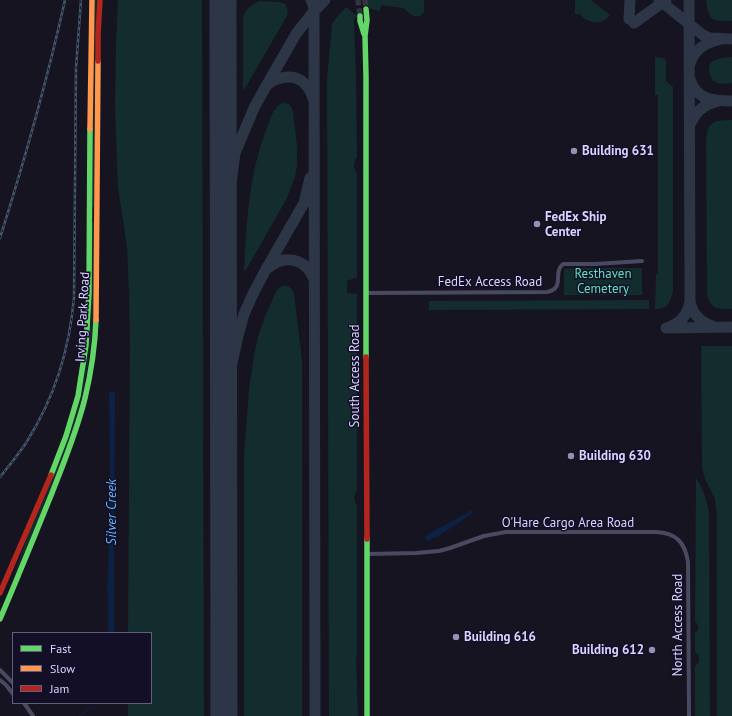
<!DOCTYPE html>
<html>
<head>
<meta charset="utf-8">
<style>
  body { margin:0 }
  #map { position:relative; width:732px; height:716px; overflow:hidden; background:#161421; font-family:"PT Sans",sans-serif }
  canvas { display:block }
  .legend { position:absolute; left:12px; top:632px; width:140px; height:72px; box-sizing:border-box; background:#130f26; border:1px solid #625e7d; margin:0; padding:5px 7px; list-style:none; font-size:12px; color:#d9d4ff }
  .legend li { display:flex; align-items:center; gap:8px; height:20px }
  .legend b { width:20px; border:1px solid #625e7d }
</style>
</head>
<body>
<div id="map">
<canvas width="732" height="716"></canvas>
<ul class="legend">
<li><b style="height:5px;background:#63d668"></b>Fast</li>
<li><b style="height:5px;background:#ff974d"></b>Slow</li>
<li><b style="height:5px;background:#b3261e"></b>Jam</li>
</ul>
</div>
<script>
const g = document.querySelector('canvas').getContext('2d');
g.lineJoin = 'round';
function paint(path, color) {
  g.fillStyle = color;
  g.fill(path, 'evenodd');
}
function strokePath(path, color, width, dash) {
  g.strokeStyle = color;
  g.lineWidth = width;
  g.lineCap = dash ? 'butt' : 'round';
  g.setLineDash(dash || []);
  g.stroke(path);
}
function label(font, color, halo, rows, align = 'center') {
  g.font = font + ' "PT Sans",sans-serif';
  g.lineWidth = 3;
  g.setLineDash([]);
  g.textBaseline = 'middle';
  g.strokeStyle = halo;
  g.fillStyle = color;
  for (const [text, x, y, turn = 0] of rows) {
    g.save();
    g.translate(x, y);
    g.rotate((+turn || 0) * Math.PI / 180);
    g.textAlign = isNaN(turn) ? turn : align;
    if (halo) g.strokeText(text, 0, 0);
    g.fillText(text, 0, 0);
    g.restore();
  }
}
paint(new Path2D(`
  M95 0H97L95 42 94 207H92L93 47Z
  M118 0H202L204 716H128V703H151V633H128L130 345 129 293 127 247 118 188 115 110 116 44Z
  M361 0H424V12L420 16H413L403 8 381 5 380 11 371 9Z
  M575 0H591L610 15C603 26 587 24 580 14H575Z
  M706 0H732V21C712 21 709 22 706 0Z
  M259 1 279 2 285 4 288 10 287 16 244 90 243 89V18C246 8 250 6 259 1Z
  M346 7 357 16 354 19 356 78 357 157C353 164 353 167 357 174V277L347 281V293L357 294V490C354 496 353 499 357 505V655L356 658 358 716H329L327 78 328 68 332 23Z
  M655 57 664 58 666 61V81L673 87V291C670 302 669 309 655 309L656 274H658V95H655Z
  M732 57V83L720 84 713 81C702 61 715 58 732 57Z
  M283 103C289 103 291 105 293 111L297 146V165L295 177 287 198 246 270H244C246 238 247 204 254 172 257 156 262 141 268 125 271 117 274 106 283 103Z
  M732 120V309C717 309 712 310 707 295L706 142C708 120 712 121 732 120Z
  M94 222V304L92 334 87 371 80 405 71 437 45 504 12 582 25 543 84 379 88 350 91 318 92 223Z
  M579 268H642V295H564V269Z
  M282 286C289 285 292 288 294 294L302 360V716H244V456L249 389 254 355 258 337 265 316 275 294 277 290Z
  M649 300V309L429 310V301Z
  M701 346H732V716H717V517L715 499 705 479 702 467Z
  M696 478C702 486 707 501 709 513L710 716H695V666L699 662V656L695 652V633L698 630V625L695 621Z`), '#132c2d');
paint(new Path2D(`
  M110 391 115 392 114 559V633H108V593L107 589 108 580 110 465 109 392Z
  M472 510 473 513 439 536 430 540 429 542 425 539V536Z`), '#0d2144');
strokePath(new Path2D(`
  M79 716 94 706`), '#0d2144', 1);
strokePath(new Path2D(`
  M311 0 313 4 314 11 315 716
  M659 0 703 35 710 38 732 39
  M223 18 226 8 231 0
  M629 19 630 0
  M634 23 666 0
  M690 64C694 50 705 43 718 40
  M690 79C696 100 714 101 732 101
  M267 85C271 81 276 79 281 78 298 74 308 83 313 98
  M690 125C695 112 704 104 718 101
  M268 268C285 254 305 258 314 279
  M223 272 226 222 235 153 254 108 265 88 296 34 314 11 325 0
  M690 301C692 313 700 322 712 326
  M666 328C680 324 688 315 690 301L689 0
  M670 328 732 327
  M223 463 230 372 238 336 244 314 252 296 265 271 304 203 310 178`), '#2c3646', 11);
strokePath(new Path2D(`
  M223 0 224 716`), '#2c3646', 27);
strokePath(new Path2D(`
  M358 0 360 16
  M365 0 366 9`), '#333142', 5.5, [5.5, 3]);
strokePath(new Path2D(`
  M366 293 547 292C566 288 552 273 563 264H595L642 261
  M367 554 416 553 439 551 450 548 484 536 506 532H656C677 533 685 543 688 562L689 716
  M0 670 13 683
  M0 680 6 685 13 694
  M24 703 33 716`), '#4a4962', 4);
strokePath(new Path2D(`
  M366 9 367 20 365 36 366 76V357
  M360 16V21L364 34
  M51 475 66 436 78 396 86 345 89 293 90 129
  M367 539V716
  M0 619C18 577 35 535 52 493 64 462 77 431 85 398 91 373 95 346 96 320`), '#63d668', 5.5);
strokePath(new Path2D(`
  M90 129 92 0
  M96 320 98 61`), '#ff974d', 5.5);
strokePath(new Path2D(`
  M98 61V35L100 0
  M366 357 367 539
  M0 593 51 475`), '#b3261e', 5.5);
const rail = new Path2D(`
  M0 238C25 159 47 81 65 0
  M0 477C9 466 18 455 26 443 55 397 69 351 74 298L76 68 81 0`);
strokePath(rail, '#43596b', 2.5);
strokePath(rail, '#130f26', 1, [3]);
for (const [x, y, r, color] of [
  [574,151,4,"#9591b1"],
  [537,224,4,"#9591b1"],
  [571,456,4,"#9591b1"],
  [456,637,4,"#9591b1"],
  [652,650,4,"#9591b1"]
]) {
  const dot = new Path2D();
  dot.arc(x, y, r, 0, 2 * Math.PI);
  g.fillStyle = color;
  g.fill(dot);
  strokePath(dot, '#130f26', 1.5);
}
label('bold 13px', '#d9d4ff', '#130f26', [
  ["Building 631",582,151],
  ["FedEx Ship",545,217],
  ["Center",545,232],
  ["Building 630",579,456],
  ["Building 616",464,637],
  ["Building 612",644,650,"right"]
], 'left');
label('13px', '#5fe0c0', '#130f26', [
  ["Resthaven",603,274],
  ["Cemetery",603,289]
]);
label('13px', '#d9d4ff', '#130f26', [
  ["FedEx Access Road",490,282],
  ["Irving Park Road",83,317,-87],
  ["South Access Road",355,376,-90],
  ["O'Hare Cargo Area Road",568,523],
  ["North Access Road",678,625,-90]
]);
label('italic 14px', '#62b6ff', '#130f26', [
  ["Silver Creek",112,512,-90]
]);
</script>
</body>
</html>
